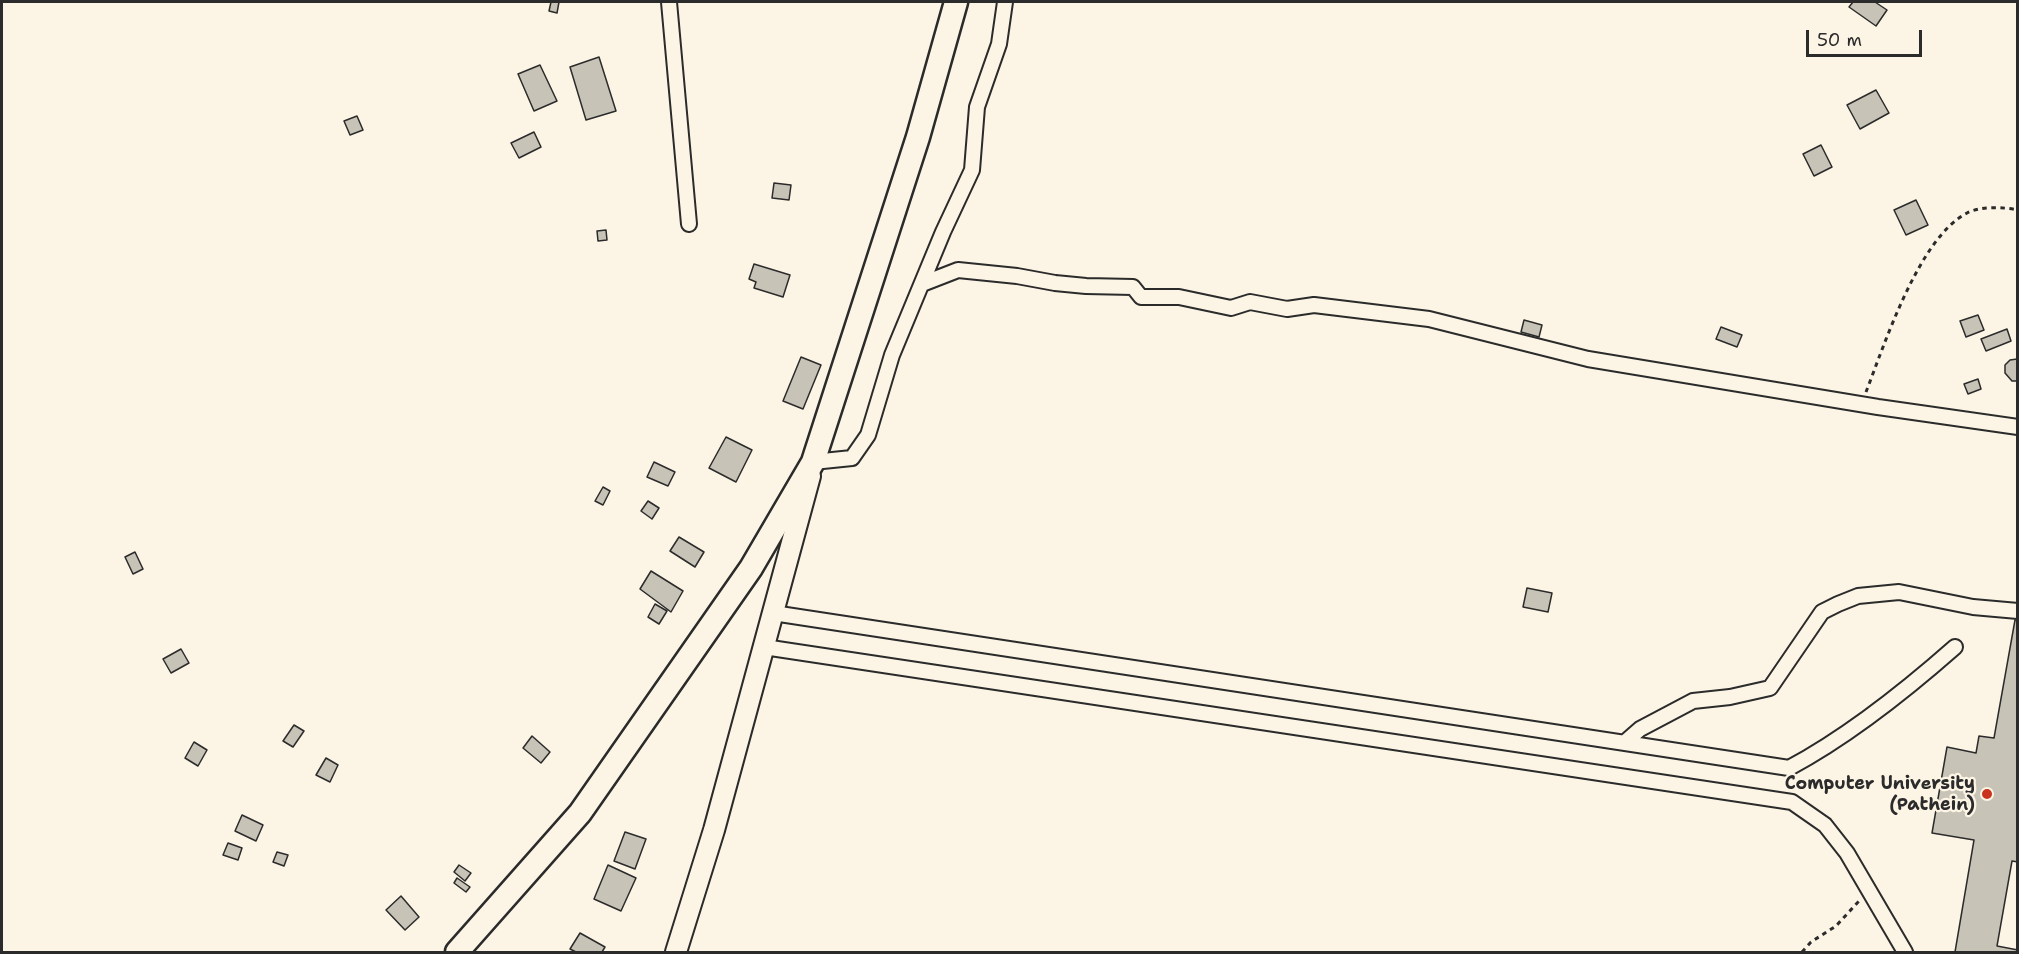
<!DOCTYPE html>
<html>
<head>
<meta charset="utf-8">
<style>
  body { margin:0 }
  #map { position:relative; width:2019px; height:954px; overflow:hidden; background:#fcf5e5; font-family:"Shantell Sans",sans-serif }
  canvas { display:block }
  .frame { position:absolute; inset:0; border:3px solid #2b2b2b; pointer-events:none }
  .scale { position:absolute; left:1806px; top:30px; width:116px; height:27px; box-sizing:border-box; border:3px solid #2b2b2b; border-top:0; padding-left:8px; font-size:18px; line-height:21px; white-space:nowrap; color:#2b2b2b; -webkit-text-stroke:4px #fcf5e5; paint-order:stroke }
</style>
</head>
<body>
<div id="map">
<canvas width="2019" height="954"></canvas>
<div class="frame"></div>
<div class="scale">50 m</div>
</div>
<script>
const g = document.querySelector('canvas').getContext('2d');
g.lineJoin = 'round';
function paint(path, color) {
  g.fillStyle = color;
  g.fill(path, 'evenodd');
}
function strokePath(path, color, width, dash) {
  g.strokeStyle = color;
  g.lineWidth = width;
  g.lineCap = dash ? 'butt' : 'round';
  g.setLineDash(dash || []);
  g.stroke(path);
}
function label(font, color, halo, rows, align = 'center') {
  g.font = font + ' "Shantell Sans",sans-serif';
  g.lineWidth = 4.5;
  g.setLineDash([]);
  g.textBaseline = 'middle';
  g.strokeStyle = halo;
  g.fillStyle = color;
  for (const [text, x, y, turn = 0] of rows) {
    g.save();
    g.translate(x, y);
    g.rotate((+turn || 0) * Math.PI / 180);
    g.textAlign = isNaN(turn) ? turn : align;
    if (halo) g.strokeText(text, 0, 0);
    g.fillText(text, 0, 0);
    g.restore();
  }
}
const building = new Path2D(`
  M551 2H559L557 13 549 11Z
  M1853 2H1875L1887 10 1876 26 1849 7Z
  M599 57 616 111 586 120 570 67Z
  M540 65 557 101 534 111 518 74Z
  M1876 90 1889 113 1860 129 1847 105Z
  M357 116 363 130 350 135 344 121Z
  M534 132 541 147 519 158 511 143Z
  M1821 145 1832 167 1814 176 1803 154Z
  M774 183 791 185 789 200 772 198Z
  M1916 200 1928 225 1906 235 1894 210Z
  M606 230 607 240 598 241 597 231Z
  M754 264 790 275 783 297 754 288 756 282 749 279Z
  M1978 315 1984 330 1966 337 1960 321Z
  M1524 320 1542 325 1539 337 1521 332Z
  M1721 327 1742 335 1737 347 1716 339Z
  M2007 329 2011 341 1986 351 1981 339Z
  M801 357 821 365 803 409 783 401Z
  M2017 359 2018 381H2012L2005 373V365L2010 360Z
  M1978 379 1981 389 1968 394 1964 384Z
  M726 437 752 450 736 482 709 468Z
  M654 462 675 472 668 486 647 477Z
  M603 487 610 491 603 505 595 501Z
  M648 501 659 508 652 519 641 511Z
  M679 537 704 552 695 567 670 551Z
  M135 552 143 569 133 574 125 557Z
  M651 571 683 591 671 612 640 589Z
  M1527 588 1552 593 1548 612 1523 607Z
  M655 604 667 611 659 624 648 617Z
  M2015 620H2018V862L2012 861 1997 946 2018 950V952H1955L1974 840 1932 833 1947 747 1976 753 1979 736 1994 738Z
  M181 649 189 663 171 673 163 659Z
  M294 725 304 731 293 747 283 741Z
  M532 736 550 752 541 763 523 748Z
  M194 742 207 750 198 766 185 758Z
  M326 758 338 765 330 782 316 775Z
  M242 815 263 825 256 841 235 831Z
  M625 832 646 839 635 869 614 861Z
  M228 843 242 848 238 860 223 855Z
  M277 852 288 855 284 866 273 862Z
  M459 865 471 873 465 881 454 872Z
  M608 865 636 878 621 911 594 899Z
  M457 878 470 887 466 892 454 883Z
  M401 896 419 917 405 930 386 910Z
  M580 933 605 947 602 952H576L570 949Z`);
paint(building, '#c8c3b7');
strokePath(building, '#2b2b2b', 1.5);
const minor = new Path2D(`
  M669 2 689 224
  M922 284 958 270 1017 276 1055 283 1086 286 1133 287 1141 297H1179L1231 308 1250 302 1287 309 1314 305 1429 319 1588 359 1878 407 2018 427
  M813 462 852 458 868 435 892 355 943 232 972 170 977 107 999 44 1005 2
  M773 613 1789 768C1849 736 1904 692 1955 647
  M764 647 1792 802 1825 825 1847 853 1905 952
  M1624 743 1640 729 1693 701 1730 697 1770 688 1822 612 1838 604 1858 596 1899 592 1973 607 2018 611`);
const secondary = new Path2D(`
  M676 952 714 830 810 476`);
const trunk = new Path2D(`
  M457 952 580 813 751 568 813 462 918 137 956 2`);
strokePath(minor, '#2b2b2b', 18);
strokePath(secondary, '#2b2b2b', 24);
strokePath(trunk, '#2b2b2b', 27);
strokePath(new Path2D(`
  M1866 392C1885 343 1919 238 1967 213 1980 206 2004 207 2018 210
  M1802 952 1811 942 1836 926 1859 901`), '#2b2b2b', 3, [4.5, 4.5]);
strokePath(minor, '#fcf5e5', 14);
strokePath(secondary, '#fcf5e5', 20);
strokePath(trunk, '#fcf5e5', 22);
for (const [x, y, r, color] of [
  [1987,794,6,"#c8321e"]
]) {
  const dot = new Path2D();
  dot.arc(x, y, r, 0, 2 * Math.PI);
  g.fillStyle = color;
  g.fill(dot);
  strokePath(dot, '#fcf5e5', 2);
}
label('bold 18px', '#2b2b2b', '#fcf5e5', [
  ["Computer University",1975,784],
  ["(Pathein)",1975,805]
], 'right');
</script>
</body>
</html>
